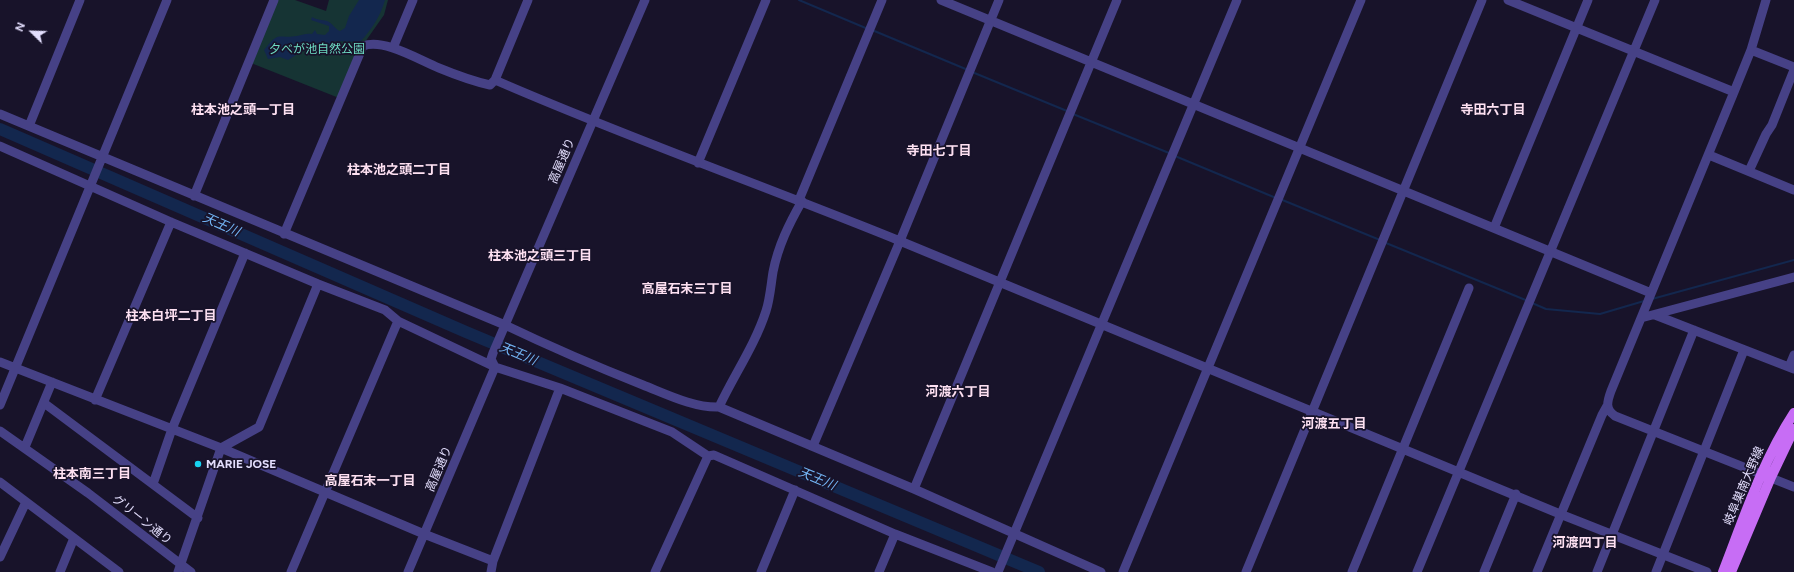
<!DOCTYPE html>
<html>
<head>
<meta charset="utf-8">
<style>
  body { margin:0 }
  #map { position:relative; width:1794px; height:572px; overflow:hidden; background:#18132a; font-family:Figtree,sans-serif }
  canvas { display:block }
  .north { position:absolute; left:12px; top:12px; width:40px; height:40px; -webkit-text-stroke:3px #18132a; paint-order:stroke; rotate:293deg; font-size:11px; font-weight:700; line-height:16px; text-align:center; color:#e3defd }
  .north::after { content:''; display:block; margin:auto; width:14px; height:18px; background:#e3defd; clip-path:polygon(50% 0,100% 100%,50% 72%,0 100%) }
</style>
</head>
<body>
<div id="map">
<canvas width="1794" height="572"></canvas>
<div class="north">N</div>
</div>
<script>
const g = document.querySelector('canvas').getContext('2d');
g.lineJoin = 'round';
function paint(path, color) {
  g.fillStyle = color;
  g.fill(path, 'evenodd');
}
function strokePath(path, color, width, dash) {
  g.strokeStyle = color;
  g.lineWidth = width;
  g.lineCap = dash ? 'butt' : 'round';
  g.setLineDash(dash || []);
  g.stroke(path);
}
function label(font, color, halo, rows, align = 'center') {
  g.font = font + ' Figtree,"Noto Sans JP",sans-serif';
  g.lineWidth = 3.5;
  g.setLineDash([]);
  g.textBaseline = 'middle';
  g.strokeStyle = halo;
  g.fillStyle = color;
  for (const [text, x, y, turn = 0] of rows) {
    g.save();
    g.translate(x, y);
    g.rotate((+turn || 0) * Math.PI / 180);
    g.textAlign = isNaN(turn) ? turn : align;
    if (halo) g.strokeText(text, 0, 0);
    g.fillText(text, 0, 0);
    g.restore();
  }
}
paint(new Path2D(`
  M277 0H295L326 11 329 0H388L384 15 365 42 339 98 251 63Z`), '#163434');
paint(new Path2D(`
  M359 0H385C380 17 372 29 360 42L335 41 323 50 309 47 288 60 280 57 268 59 264 50C280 30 276 39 297 36 303 35 306 33 312 34L315 30 317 34 325 35 329 31V26L311 20 312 17C318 21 324 19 329 22 334 25 335 29 340 31L345 28 349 16Z`), '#13274e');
strokePath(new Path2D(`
  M799 0 868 29
  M872 30 968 70
  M972 72 1067 111
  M1073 114 1169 153
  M1175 156 1276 198
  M1280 199 1380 240
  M1386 243 1528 301
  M1652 299 1794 260
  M1532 303 1546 309 1600 314 1644 301`), '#13274e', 2);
strokePath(new Path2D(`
  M0 129 466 332 1039 572`), '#13274e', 12);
strokePath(new Path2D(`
  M941 0 1651 293
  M1508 0 1734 92 1611 391C1607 402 1605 409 1615 416L1794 487
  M393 48 413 0
  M1751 50 1794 67
  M495 80C628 138 765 186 900 241L1560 514 1707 572
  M1734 92 1751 50 1766 0
  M0 114 505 325C551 347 595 366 643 385 666 394 694 408 719 407L914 489 1101 572
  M29 126 80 0
  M0 146 171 222 318 284 385 310 398 321 495 367 560 388 672 432 708 456
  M1709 155 1794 190
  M698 163 766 0
  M1749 171 1766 134 1772 125 1794 70
  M194 196 274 0
  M799 200 882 0
  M1494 228 1588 0
  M284 234 363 46C384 38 419 60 439 68 456 75 472 81 490 85L495 80 528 0
  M1655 315 1794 369
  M1641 318 1794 277
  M0 362 221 448 424 534 493 561
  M1789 367 1794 355
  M95 400 171 222
  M44 403 198 518
  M0 405 167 0
  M719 407C734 375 755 345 766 311 770 299 771 284 773 272 778 246 789 224 802 201
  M0 431 88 493 191 572
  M813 446 900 241 999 0
  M25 447 52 382
  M0 482 119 572
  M153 484 172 429 245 253
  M914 489 1117 0
  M0 557 26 502
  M60 572 74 538
  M178 572 221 448 259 427 318 284
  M291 572 398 321
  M408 572 495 367 491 359 493 353 645 0
  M491 572 493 561 560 388
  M655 572 708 456 714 455 895 534 992 572
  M761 572 795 490
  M879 572 895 534
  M998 572 1237 0
  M1123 572 1361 0
  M1246 572 1482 0
  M1352 572 1469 288
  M1417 572 1655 0
  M1484 572 1516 494
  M1537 572 1602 415 1607 406
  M1597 572 1694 330
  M1656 572 1744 350`), '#464186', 9);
strokePath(new Path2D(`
  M1723 572C1744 518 1762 462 1794 413
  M1731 572 1771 477 1794 429`), '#c76df5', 10);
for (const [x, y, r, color] of [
  [198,464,4,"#17d2f0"]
]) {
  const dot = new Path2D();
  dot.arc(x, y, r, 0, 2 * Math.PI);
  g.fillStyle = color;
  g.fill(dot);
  strokePath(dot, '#18132a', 1.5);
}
label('12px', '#6ddac2', '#18132a', [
  ["夕べが池自然公園",317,49]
]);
label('12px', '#e3defd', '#18132a', [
  ["高屋通り",562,161,-67],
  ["高屋通り",439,469,-67],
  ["岐阜巣南大野線",1744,486,-67],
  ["グリーン通り",142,520,38]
]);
label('bold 12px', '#e3defd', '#18132a', [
  ["MARIE JOSE",206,464]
], 'left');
label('bold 13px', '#fde0f1', '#18132a', [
  ["柱本池之頭一丁目",243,110],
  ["寺田六丁目",1493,110],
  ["寺田七丁目",939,151],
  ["柱本池之頭二丁目",399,170],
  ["柱本池之頭三丁目",540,256],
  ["高屋石末三丁目",687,289],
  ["柱本白坪二丁目",171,316],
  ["河渡六丁目",958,392],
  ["河渡五丁目",1334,424],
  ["柱本南三丁目",92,474],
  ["高屋石末一丁目",370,481],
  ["河渡四丁目",1585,543]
]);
label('italic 13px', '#73b5f6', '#18132a', [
  ["天王川",221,225,24],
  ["天王川",518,354,23],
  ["天王川",817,479,23]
]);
</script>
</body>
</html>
